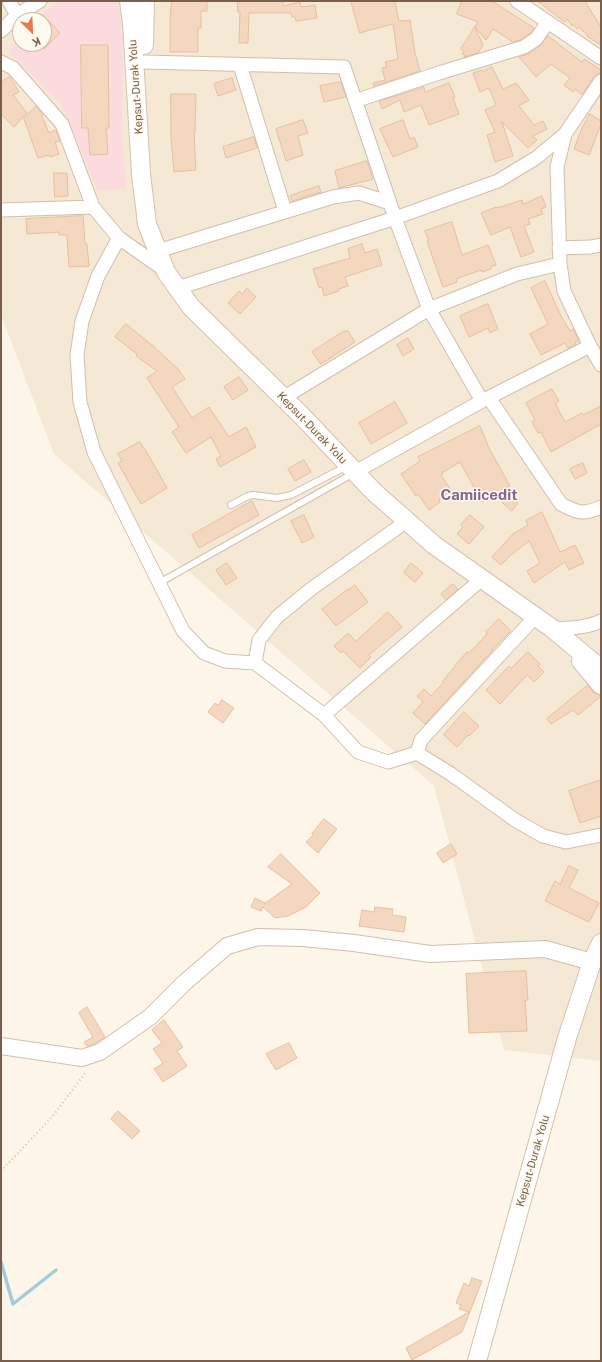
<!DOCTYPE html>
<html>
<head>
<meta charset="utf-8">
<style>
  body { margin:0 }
  #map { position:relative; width:602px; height:1362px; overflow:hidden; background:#fdf6e8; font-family:"Public Sans",sans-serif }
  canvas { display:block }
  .frame { position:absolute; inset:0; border:2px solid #795e4b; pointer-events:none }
  .north { position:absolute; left:12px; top:12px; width:40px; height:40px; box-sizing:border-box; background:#fffaef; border:1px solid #c9bcad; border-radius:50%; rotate:156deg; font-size:11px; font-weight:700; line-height:16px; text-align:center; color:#795e4b }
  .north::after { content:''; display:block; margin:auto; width:14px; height:18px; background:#e9794b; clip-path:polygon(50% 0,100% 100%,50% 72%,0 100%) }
</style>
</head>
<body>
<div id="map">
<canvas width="602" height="1362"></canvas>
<div class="frame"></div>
<div class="north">K</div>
</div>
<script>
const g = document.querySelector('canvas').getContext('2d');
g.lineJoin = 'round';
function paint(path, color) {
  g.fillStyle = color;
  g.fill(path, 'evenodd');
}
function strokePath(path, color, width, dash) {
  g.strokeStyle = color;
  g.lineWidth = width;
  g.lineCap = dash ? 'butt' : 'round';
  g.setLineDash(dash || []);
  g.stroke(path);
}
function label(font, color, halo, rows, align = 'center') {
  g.font = font + ' "Public Sans",sans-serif';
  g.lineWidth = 3;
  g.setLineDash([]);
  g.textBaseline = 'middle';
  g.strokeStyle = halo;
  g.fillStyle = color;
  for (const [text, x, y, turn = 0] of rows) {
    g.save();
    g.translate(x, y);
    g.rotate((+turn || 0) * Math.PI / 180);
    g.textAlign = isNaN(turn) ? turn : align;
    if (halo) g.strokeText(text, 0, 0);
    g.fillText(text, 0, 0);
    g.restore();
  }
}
paint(new Path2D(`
  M1 1H601V1061L504 1050 434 786 54 454 1 315ZM20 20H44V44H20Z`), '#f5e9d6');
paint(new Path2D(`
  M62 1H118L123 39 122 136 126 188 98 191 62 106 9 52 20 38V44H44V20H34L36 17Z`), '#fbdbdd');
strokePath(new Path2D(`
  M1 1262 13 1304 56 1270`), '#a1cdda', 3.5);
const building = new Path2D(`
  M172 1H207V11H201V28H198V52H170V20Z
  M238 1H283V6L300 2 301 7 315 5 317 18 296 21 295 17H292L291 13H249L248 43H239L240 12H238Z
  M351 1H395L399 21 410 20 415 53 420 71 374 86 373 83 385 80 382 68 387 67 385 62 398 59 393 24 370 30 360 33Z
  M462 1H492L534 28 530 33 521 40 513 42 493 29 486 40 475 27 478 22 457 14Z
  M538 1H585L601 27V45L588 37 584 31 583 32 580 27 577 29 574 25 572 26 567 19 565 22Z
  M44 16 60 33 44 49Z
  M475 27 483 45 478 53 464 57 465 55 462 54 464 51 461 49Z
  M548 36 582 62 584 59 601 70V72L594 76 582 95 575 89 573 92 564 85 570 78 551 64 536 77 519 57 528 54 540 46Z
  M81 45H108L109 128H106L108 154 90 155 88 128H82Z
  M492 67 503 89 516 83 529 100 519 106 534 125 543 121 547 129 533 136 537 140 528 148 502 122 513 156 495 162 487 135 495 132 485 110 496 105 489 88 480 92 473 73 482 70 483 71Z
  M10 77 19 92 13 95 27 113 14 127 1 114V82Z
  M232 78 236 90 218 96 214 84Z
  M341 82 346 97 324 102 320 86Z
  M449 83 455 97 453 98 459 114 429 125 421 105 404 112 400 100 382 109 379 101 424 87 425 92Z
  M171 94H196L195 133H194L196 170 174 172 171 138Z
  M36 106 43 115 42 116 49 133 56 130 60 141 55 142 59 154 50 157 49 155 38 158 24 119Z
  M590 114 601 121V124L589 155 574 149 582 128Z
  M303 120 308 133 298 136 303 155 286 161 276 129Z
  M403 120 410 139 414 137 418 147 393 157 380 129Z
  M254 137 257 148 226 158 223 147Z
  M367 161 373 179 339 188 335 171Z
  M54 173H67L68 196 55 197Z
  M319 186 321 192 292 201 290 196Z
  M542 196 546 207 541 209 543 214 528 219 530 224 524 226 534 252 521 257 510 227 491 235 481 213 496 207 497 208 522 200 523 204Z
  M83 216 85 244H87L89 266 69 267 67 235H59V232L27 234 26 219Z
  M452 222 462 255 488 245 496 265 490 267 491 269 482 272 481 270 456 279 457 282 443 287 427 241H429L425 231Z
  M362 244 365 253 377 249 382 265 345 277 348 286 339 289V291L324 296 322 287 319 288 313 269 350 258 348 249Z
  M545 281 561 316 570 331 573 329 579 341 575 342 576 344 568 348 565 343 541 355 530 334 548 324 531 288Z
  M247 288 256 297 240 314 228 303 239 291 242 294Z
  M488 304 498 329 490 333 488 328 469 337 460 316Z
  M126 324 153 346 178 369 185 379 172 387 192 418 209 407 229 437 246 427 256 447 220 467 216 459 221 456 211 437 186 453 172 432 179 427 147 378 157 371 136 356 137 354 115 337Z
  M344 331H348L355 342 321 364 312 352Z
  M408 338 414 349 403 356 397 345Z
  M239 377 248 390 233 400 224 387Z
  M552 389 559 401 555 403 565 422 582 413 583 415 601 406V424L551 452 541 432 538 433 532 422 535 420 526 403Z
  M395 402 407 423 371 444 359 423Z
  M480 426 489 448 510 486 503 490 518 503 512 511 494 495 482 502 460 462 442 473 443 474 441 475 451 490 439 499 440 502 429 510 418 494 416 496 401 474 420 461 418 457Z
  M140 442 144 449H145L167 488 141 504 118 463 122 461 118 454Z
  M304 460 311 472 295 481 288 469Z
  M583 463 587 473 575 479 570 469Z
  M252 501 259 515 199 548 192 535Z
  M542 512 560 552 575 545 584 563 569 570 565 562 534 583 527 571 540 563 529 541 511 555 501 565 492 557 513 534 528 525 526 521Z
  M304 515 314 537 302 543 291 521Z
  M470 515 484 527 469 544 457 534 463 527 461 525Z
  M227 563 237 578 226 585 216 570Z
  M411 563 423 573 415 582 404 573Z
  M453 584 458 589 446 600 441 594Z
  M355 585 368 602 336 626 322 609 348 589V590Z
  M388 612 402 627 369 655 371 657 360 668 343 651 341 653 334 646 348 633 356 641Z
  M499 619 511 631 492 650H493L425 724 413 713 423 702 417 696 424 689 431 696 443 683 442 682 456 665V664L467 652 469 653 487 634 486 632Z
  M528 652 540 664 538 666 544 672 534 682 527 675 500 704 486 690 509 666 511 668Z
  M588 685 593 692 601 696 578 715 573 710 551 724 547 719Z
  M222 700 234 708 223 723 208 712 215 703 218 705Z
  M464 712 479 726 469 736 468 735 457 747 444 735Z
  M601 780V816L580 823 569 791Z
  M324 819 337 829 318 853 306 842 313 835 312 834Z
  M451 844 457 854 443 863 437 853Z
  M281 854 320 893 306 907 288 916 275 918 263 907 261 911 251 907 255 898 265 903 264 904 292 884 268 867Z
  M569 866 578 870 569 888 599 903 589 922 545 901 555 881 560 884Z
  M375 907 393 909 392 915 406 917 404 932 359 926 362 910 374 912Z
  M526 971 528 1000H525L527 1031 469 1033 466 974Z
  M87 1007 105 1037 96 1043 87 1046 84 1042 93 1037 79 1013Z
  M164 1020 183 1047 177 1051 187 1066 163 1082 154 1069 163 1063 153 1049 162 1043 152 1030Z
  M289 1043 297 1058 276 1070 266 1054Z
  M118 1111 140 1131 132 1139 111 1119Z
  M472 1278 482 1281 462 1332 412 1360 406 1348 469 1312 459 1309 461 1305 456 1303 464 1283 469 1286Z`);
paint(building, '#f3d7bf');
strokePath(building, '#e6bf9f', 1);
const service = new Path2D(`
  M231 505 248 496 253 495 277 498 291 495 347 466
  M159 583 354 473`);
const minor = new Path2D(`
  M9 1 17 15
  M517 1 601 58
  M1 31 17 15 40 1
  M1 62 13 68 62 124 93 207 119 238 166 271
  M144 62 344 67 395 218 429 309 482 401
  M240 65 285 211
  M601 81 565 134 557 167 560 264 564 291 590 346 601 365
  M355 101 439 73 524 47 536 39 548 22
  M1 210 93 207
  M119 238 98 276 82 321 77 355 80 402 94 452 183 631 204 653 225 661 255 663 324 715 358 752 388 762 417 753 451 774 515 820 543 836 566 842 601 835
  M559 248 591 247 601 245
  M158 251 333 197 359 193 390 203
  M178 288 395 218 498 181 536 158 565 134
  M283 398 429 309 517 274 560 264
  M489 398 561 504C578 513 583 515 601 507
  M355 472 482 401 590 346
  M553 629C569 628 587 628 601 621
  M255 663 259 640 277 617 311 589 407 521
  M324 715 483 578
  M417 753 421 740 536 616`);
const tertiary = new Path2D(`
  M1 1046 82 1058 100 1052 150 1017 183 984 227 946 258 937 303 938 354 943 430 954 545 949 592 962`);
const secondary = new Path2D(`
  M129 1 132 23 141 174 147 224 166 272 191 307 301 415 374 492 407 521 434 545 553 629 601 669
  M144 45 145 1
  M581 661 601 685
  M477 1361 567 1038 592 962 601 943`);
strokePath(service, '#d0bfad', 8);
strokePath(minor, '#d0bfad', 15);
strokePath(tertiary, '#d0bfad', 18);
strokePath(secondary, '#d6c1ad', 20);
strokePath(new Path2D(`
  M1 1171 52 1117 86 1072`), '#d9bba1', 2, [1, 3]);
strokePath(service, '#fff', 6);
strokePath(minor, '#fff', 13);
strokePath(tertiary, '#fff', 16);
strokePath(secondary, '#fff', 18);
label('11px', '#795e4b', '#fffaef', [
  ["Kepsut-Durak Yolu",136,87,-94],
  ["Kepsut-Durak Yolu",312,428,46],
  ["Kepsut-Durak Yolu",533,1161,-74]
]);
label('bold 15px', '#876394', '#fffaef', [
  ["Camiicedit",479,495]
]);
</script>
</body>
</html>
